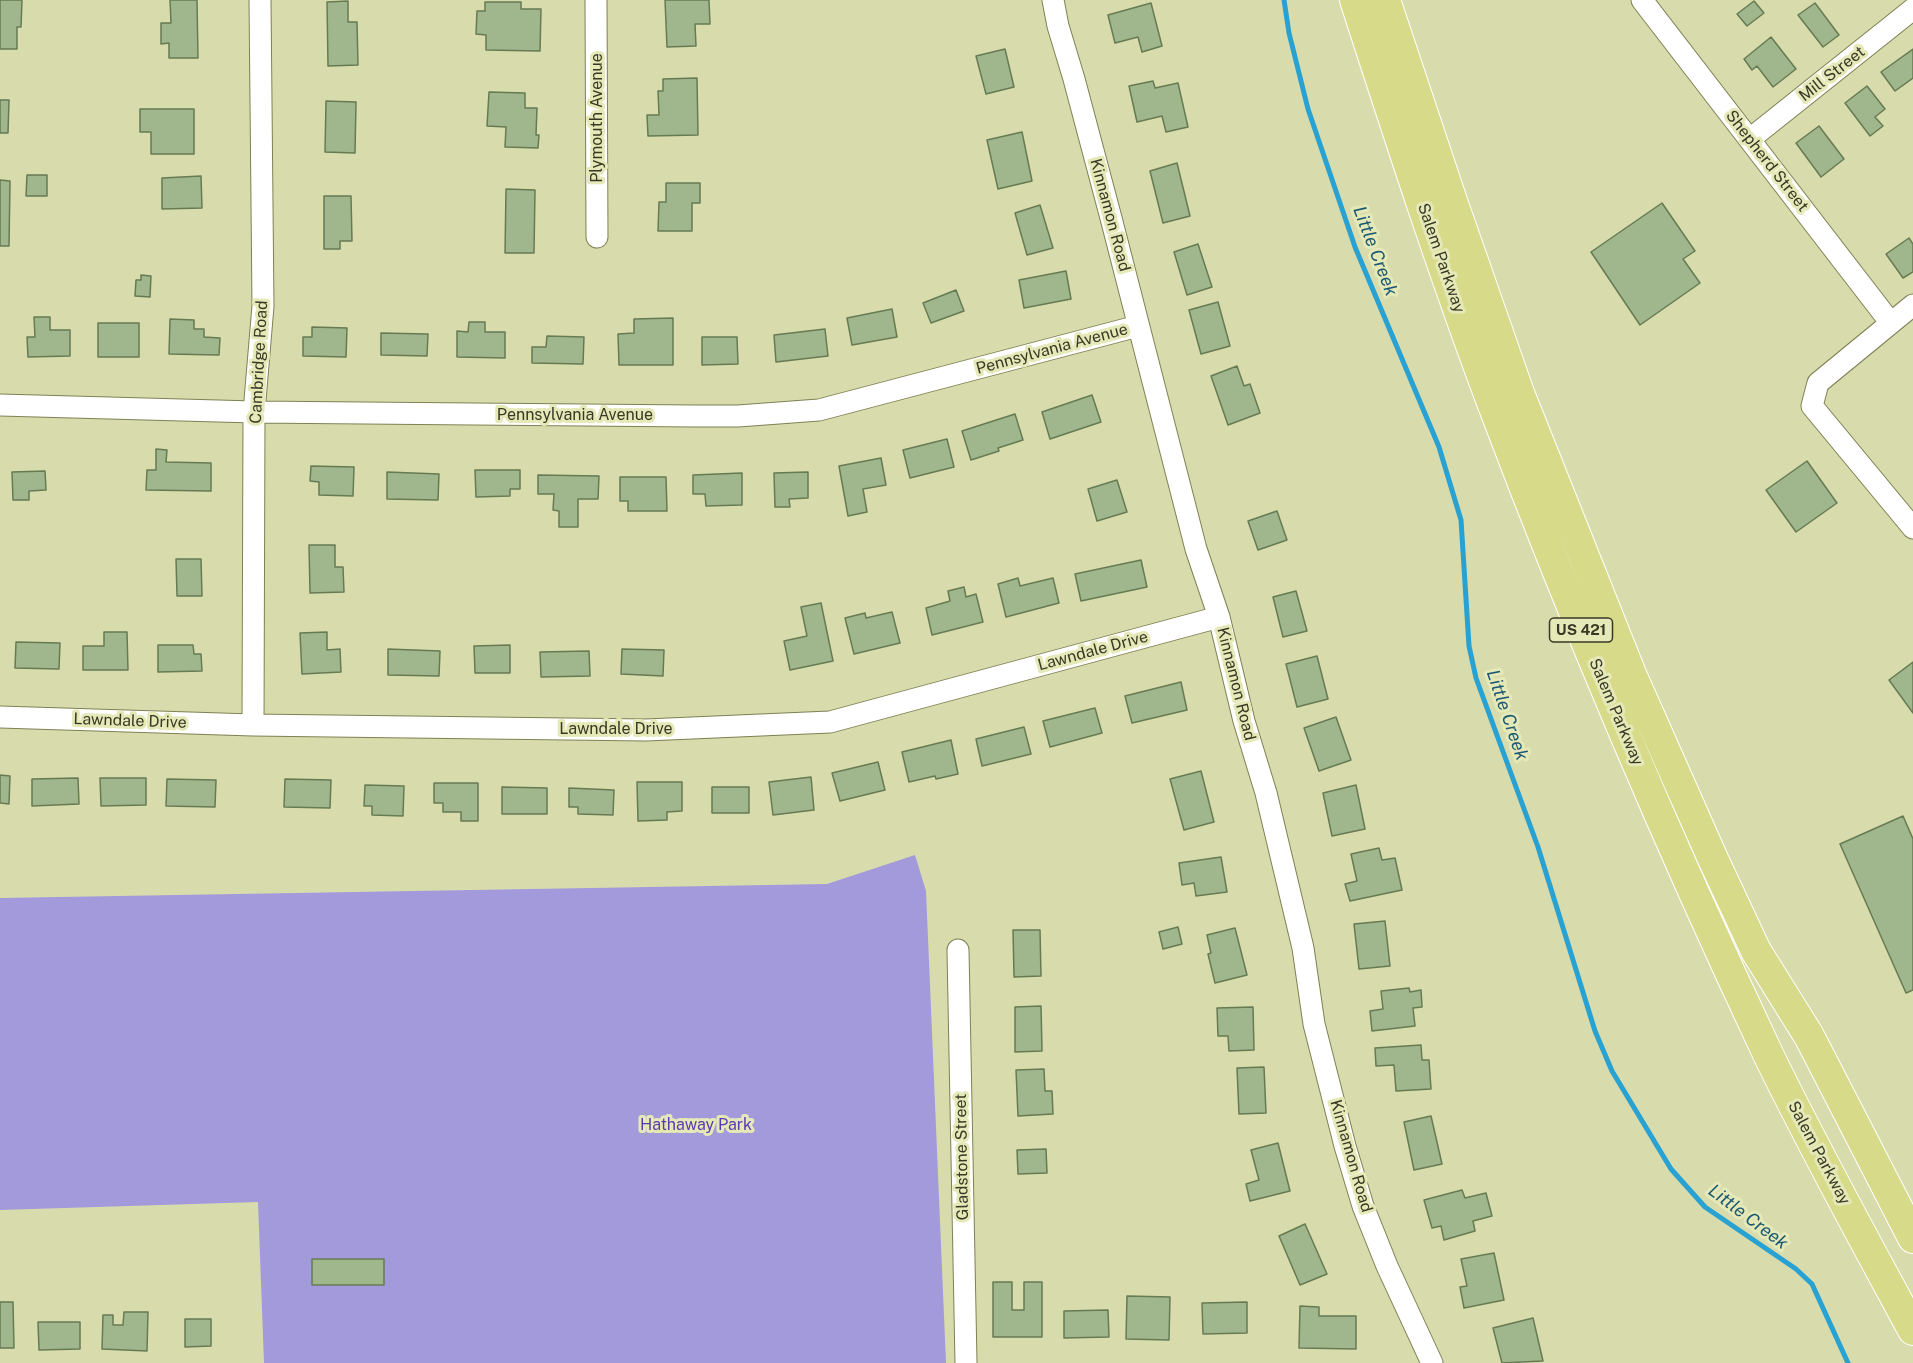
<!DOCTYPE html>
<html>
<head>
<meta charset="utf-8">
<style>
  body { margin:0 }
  canvas { display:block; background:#d8dbab }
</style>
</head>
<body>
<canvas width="1913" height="1363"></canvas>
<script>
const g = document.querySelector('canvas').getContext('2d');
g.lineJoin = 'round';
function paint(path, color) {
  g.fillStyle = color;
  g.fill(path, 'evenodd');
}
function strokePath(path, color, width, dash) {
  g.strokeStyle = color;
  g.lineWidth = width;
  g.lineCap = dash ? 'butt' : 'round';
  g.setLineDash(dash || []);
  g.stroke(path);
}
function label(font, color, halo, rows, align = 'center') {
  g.font = font + ' "Public Sans",sans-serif';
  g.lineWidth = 6;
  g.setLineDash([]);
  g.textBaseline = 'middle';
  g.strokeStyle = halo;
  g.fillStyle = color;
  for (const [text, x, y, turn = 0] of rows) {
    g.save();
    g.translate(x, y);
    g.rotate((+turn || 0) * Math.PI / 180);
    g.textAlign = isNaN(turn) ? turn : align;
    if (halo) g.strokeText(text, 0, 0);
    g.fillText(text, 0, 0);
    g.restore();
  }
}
paint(new Path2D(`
  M915 855 926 891 946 1363H264L258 1202 0 1210V898L827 884Z`), '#a39adc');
strokePath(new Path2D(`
  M1284 0 1289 33 1308 109 1355 247 1439 447 1461 520 1469 646 1476 678 1538 847 1595 1031 1612 1071 1671 1169 1705 1207 1796 1269 1812 1284 1848 1363`), '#28a2d2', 5);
const building = new Path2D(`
  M0 0H22L21 27H17V49H0Z
  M170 0H197L198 58H169V43L161 44V23H171Z
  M665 0H709L710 24H695L696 46 667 47Z
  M348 1V22H357L358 65 328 66 327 2Z
  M1754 1 1764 13 1747 26 1737 14Z
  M485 2H521V9H541L540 51 486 50V35L476 34 477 11H485Z
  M1151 3 1162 46 1142 52 1138 37 1115 43 1108 15Z
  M1815 3 1839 35 1823 47 1798 15Z
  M1771 37 1796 69 1773 87 1757 66 1752 70 1744 59Z
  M1005 49 1014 87 986 94 976 56Z
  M1913 49V78L1895 91 1881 72Z
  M697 78 698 135 648 136 647 115H659L658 91H663V79Z
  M1153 81 1155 88 1178 83 1188 127 1166 132 1162 116 1137 122 1129 86Z
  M1867 86 1885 109 1875 117 1883 126 1870 136 1845 103Z
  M489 92 525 93V108H537L536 135H539L538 148 505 147 506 127 487 126Z
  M0 100H9L8 133H0Z
  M326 101 356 102 355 153 325 152Z
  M140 109H194V154H151V132H140Z
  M1819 126 1844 159 1821 177 1796 143Z
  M1022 132 1032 181 998 189 987 140Z
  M1177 163 1190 216 1163 223 1150 171Z
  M27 175H47V196H26Z
  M201 176 202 208 162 209V178Z
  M0 180 10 181 9 246H0Z
  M666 183H700V203H692V231H658L659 202H666Z
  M506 189 535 190 534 253H505Z
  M324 196H351L352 241H340V249H324Z
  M1662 203 1695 251 1683 259 1700 283 1640 325 1591 252Z
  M1040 205 1053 248 1027 255 1015 213Z
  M1909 238 1913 244V272L1903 278 1886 254Z
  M1198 244 1212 287 1187 295 1174 252Z
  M1066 271 1071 299 1024 308 1019 280Z
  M141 275 151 276 150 297 135 296 136 280H141Z
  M956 290 964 311 931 323 923 303Z
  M1218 302 1230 346 1201 354 1189 310Z
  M892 309 897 337 852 345 847 318Z
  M34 317H50V330H70V356L28 357 27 337H35Z
  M673 318V365H619L618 334 634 333V319Z
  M170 319 194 320V329H204V337L220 338 219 355 169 354Z
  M469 322H485V332H505V358L457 357V331L468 332Z
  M98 323H139V357H98Z
  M312 327 347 328 346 357 303 356V337H312Z
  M825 329 828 356 776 362 774 335Z
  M381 333 428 334 427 356 381 355Z
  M547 336 584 337 583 364 532 363V347H546Z
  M702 337H737L738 364 702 365Z
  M1237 366 1244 386 1250 384 1260 413 1228 425 1211 376Z
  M1092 395 1101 422 1050 439 1042 412Z
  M1015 414 1023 440 998 448 999 451 971 460 962 431Z
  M947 439 954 467 910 478 903 450Z
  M156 449 167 450 166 462 211 463V491L146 490 147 470H156Z
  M881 458 886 485 863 489 867 512 848 516 839 466Z
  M1807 461 1837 503 1796 532 1766 490Z
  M311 466 354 467 353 496 319 495V482L310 481Z
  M475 470H520V489H510V496L476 497Z
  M45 471 46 490 29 491V500H13L12 472Z
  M387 472 439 474 438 500 387 499Z
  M808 472V498L789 499 790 507H775L774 473Z
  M742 473V505L706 506 705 494H693V475Z
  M538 475 599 476 598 499H578V527H559V511L553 510 554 494H538Z
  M620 477H666L667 511H628V501H620Z
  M1117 480 1127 512 1097 521 1088 489Z
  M1277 511 1287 540 1258 550 1248 521Z
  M309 545H335V567H343L344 592 310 593Z
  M176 559H201L202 596H177Z
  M1141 560 1147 587 1081 601 1075 574Z
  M1018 578 1020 586 1053 578 1059 603 1006 617 998 584Z
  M964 587 966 597 976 594 983 622 932 635 926 608 950 601 948 591Z
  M1296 591 1307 631 1283 637 1273 597Z
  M821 603 833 661 790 670 784 641 807 636 801 607Z
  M892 612 900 643 854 654 845 618 865 613 866 618Z
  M104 632H127L128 670H83V646H104Z
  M327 632V650L340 649 341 672 302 674 300 633Z
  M16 642 60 643 59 669 15 668Z
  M158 645H193L194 654H201L202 671 158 672Z
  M510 645V673H475L474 646Z
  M388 649 440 651 439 676 388 675Z
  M622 649 664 650 663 676 621 674Z
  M589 651 590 676 541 677 540 652Z
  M1317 656 1328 699 1297 707 1286 664Z
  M1913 662V713L1889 680Z
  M1181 682 1187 710 1132 723 1125 696Z
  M1095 708 1102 733 1050 747 1043 721Z
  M1336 717 1351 760 1319 771 1304 728Z
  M1024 727 1031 754 982 766 976 739Z
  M951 740 958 774 936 779 935 776 909 782 902 752Z
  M878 762 885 790 840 801 832 773Z
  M1201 771 1214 822 1184 830 1170 779Z
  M0 775 10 776 9 804 0 803Z
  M811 777 814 810 773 815 769 782Z
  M78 778 79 804 32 806V779Z
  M100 778H146V805L101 806Z
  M167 779 216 780 215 807 166 806Z
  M285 779 331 780 330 808 284 807Z
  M637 782H682V811L667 812V820L638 821Z
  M434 783H478V821H461V812H443V803H434Z
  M365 785 404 786 403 816 372 815V806H364Z
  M1356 785 1365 829 1332 836 1323 793Z
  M502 787 547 788V814H502Z
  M712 787H749V813H712Z
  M569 788 614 790 613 815 578 814V807H569Z
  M1903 816 1913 839V990L1906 993 1840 844Z
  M1379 848 1382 860 1395 858 1402 890 1350 901 1345 884 1357 881 1351 854Z
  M1221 857 1227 892 1196 896 1194 883 1182 885 1179 863Z
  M1385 921 1390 966 1359 969 1354 924Z
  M1178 927 1182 944 1163 949 1159 932Z
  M1235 928 1247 975 1215 983 1208 954 1211 953 1207 935Z
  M1013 930H1040L1041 976 1014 977Z
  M1409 988 1410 992 1421 990 1422 1007 1413 1008 1415 1026 1372 1031 1370 1011 1383 1009 1381 991Z
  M1041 1006 1042 1051 1015 1052V1007Z
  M1253 1007 1254 1050 1229 1051 1228 1036H1218L1217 1008Z
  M1421 1045 1422 1060H1429L1431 1089 1396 1091 1394 1065 1376 1066 1375 1048Z
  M1264 1067 1266 1113 1239 1114 1237 1068Z
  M1044 1069 1045 1091H1052L1053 1114 1018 1116 1016 1070Z
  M1431 1116 1442 1164 1414 1170 1404 1122Z
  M1278 1143 1290 1191 1250 1201 1246 1184 1259 1180 1251 1150Z
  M1046 1149 1047 1173 1018 1174 1017 1150Z
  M1462 1190 1465 1198 1486 1193 1492 1216 1473 1221 1475 1231 1444 1240 1441 1226 1432 1228 1424 1200Z
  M1305 1224 1327 1274 1300 1285 1279 1236Z
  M1494 1253 1504 1300 1464 1308 1460 1287 1467 1286 1461 1259Z
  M312 1259H384V1285H312Z
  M993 1282H1012V1310H1024V1282H1042V1337H993Z
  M1127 1296 1170 1297 1169 1340 1126 1339Z
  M0 1302H13L14 1348H0Z
  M1247 1302V1333L1203 1334 1202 1303Z
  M1300 1306 1319 1307V1316H1356V1349L1299 1348Z
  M1108 1310 1109 1337 1064 1338V1311Z
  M124 1312H148L147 1351 102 1349 103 1315H113V1325H123Z
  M1533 1318 1543 1361 1502 1363 1493 1328Z
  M185 1319H211V1346L185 1347Z
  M38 1322H80V1349L39 1350Z`);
paint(building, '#a0b68c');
strokePath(building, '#677b53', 1.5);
const minor = new Path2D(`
  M596 0 597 237
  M1053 0 1058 26 1074 79 1111 218 1196 549 1219 617 1244 721 1266 793 1303 948 1314 1024 1345 1146 1363 1206 1387 1266 1432 1363
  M1642 0 1890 322
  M1750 139 1913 9
  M1913 305 1818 383 1812 406 1913 528
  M0 405 254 412 694 416H738L819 410 1138 326
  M0 717 253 725 646 730 830 722 1219 617
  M253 725 254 412 263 306 260 0
  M958 950 966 1363`);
const highway = new Path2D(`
  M1355 0C1399 136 1443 272 1493 405 1576 625 1668 842 1768 1054 1813 1147 1864 1239 1913 1330
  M1385 0 1452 201 1519 393 1631 674 1713 859 1756 951 1809 1036 1913 1238`);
strokePath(minor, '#7f8154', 23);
strokePath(highway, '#fff', 32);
strokePath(minor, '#fff', 21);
strokePath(highway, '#d7da88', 30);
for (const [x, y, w] of [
  [1581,630,63]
]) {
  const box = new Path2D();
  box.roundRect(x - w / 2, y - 12, w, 24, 4.5);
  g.fillStyle = '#e5e8b7';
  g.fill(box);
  strokePath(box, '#383825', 1.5);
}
label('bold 15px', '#383825', null, [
  ["US 421",1581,630]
]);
label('16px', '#383825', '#e5e8b7', [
  ["Mill Street",1832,74,-38],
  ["Plymouth Avenue",597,118,-90],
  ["Shepherd Street",1767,161,52],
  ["Kinnamon Road",1110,215,75],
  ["Salem Parkway",1441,258,71],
  ["Pennsylvania Avenue",1052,349,-15],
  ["Cambridge Road",259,362,-87],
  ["Pennsylvania Avenue",575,415],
  ["Lawndale Drive",1093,651,-15],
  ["Kinnamon Road",1236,684,76],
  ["Salem Parkway",1616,712,67],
  ["Lawndale Drive",130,721,2],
  ["Lawndale Drive",616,729],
  ["Salem Parkway",1819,1153,62],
  ["Kinnamon Road",1351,1156,74],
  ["Gladstone Street",962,1157,-91]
]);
label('16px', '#5b38b4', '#e5e8b7', [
  ["Hathaway Park",696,1125]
]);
label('italic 18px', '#1b5872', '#e5e8b7', [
  ["Little Creek",1375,251,69],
  ["Little Creek",1507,715,71],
  ["Little Creek",1748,1217,37]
]);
</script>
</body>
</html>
